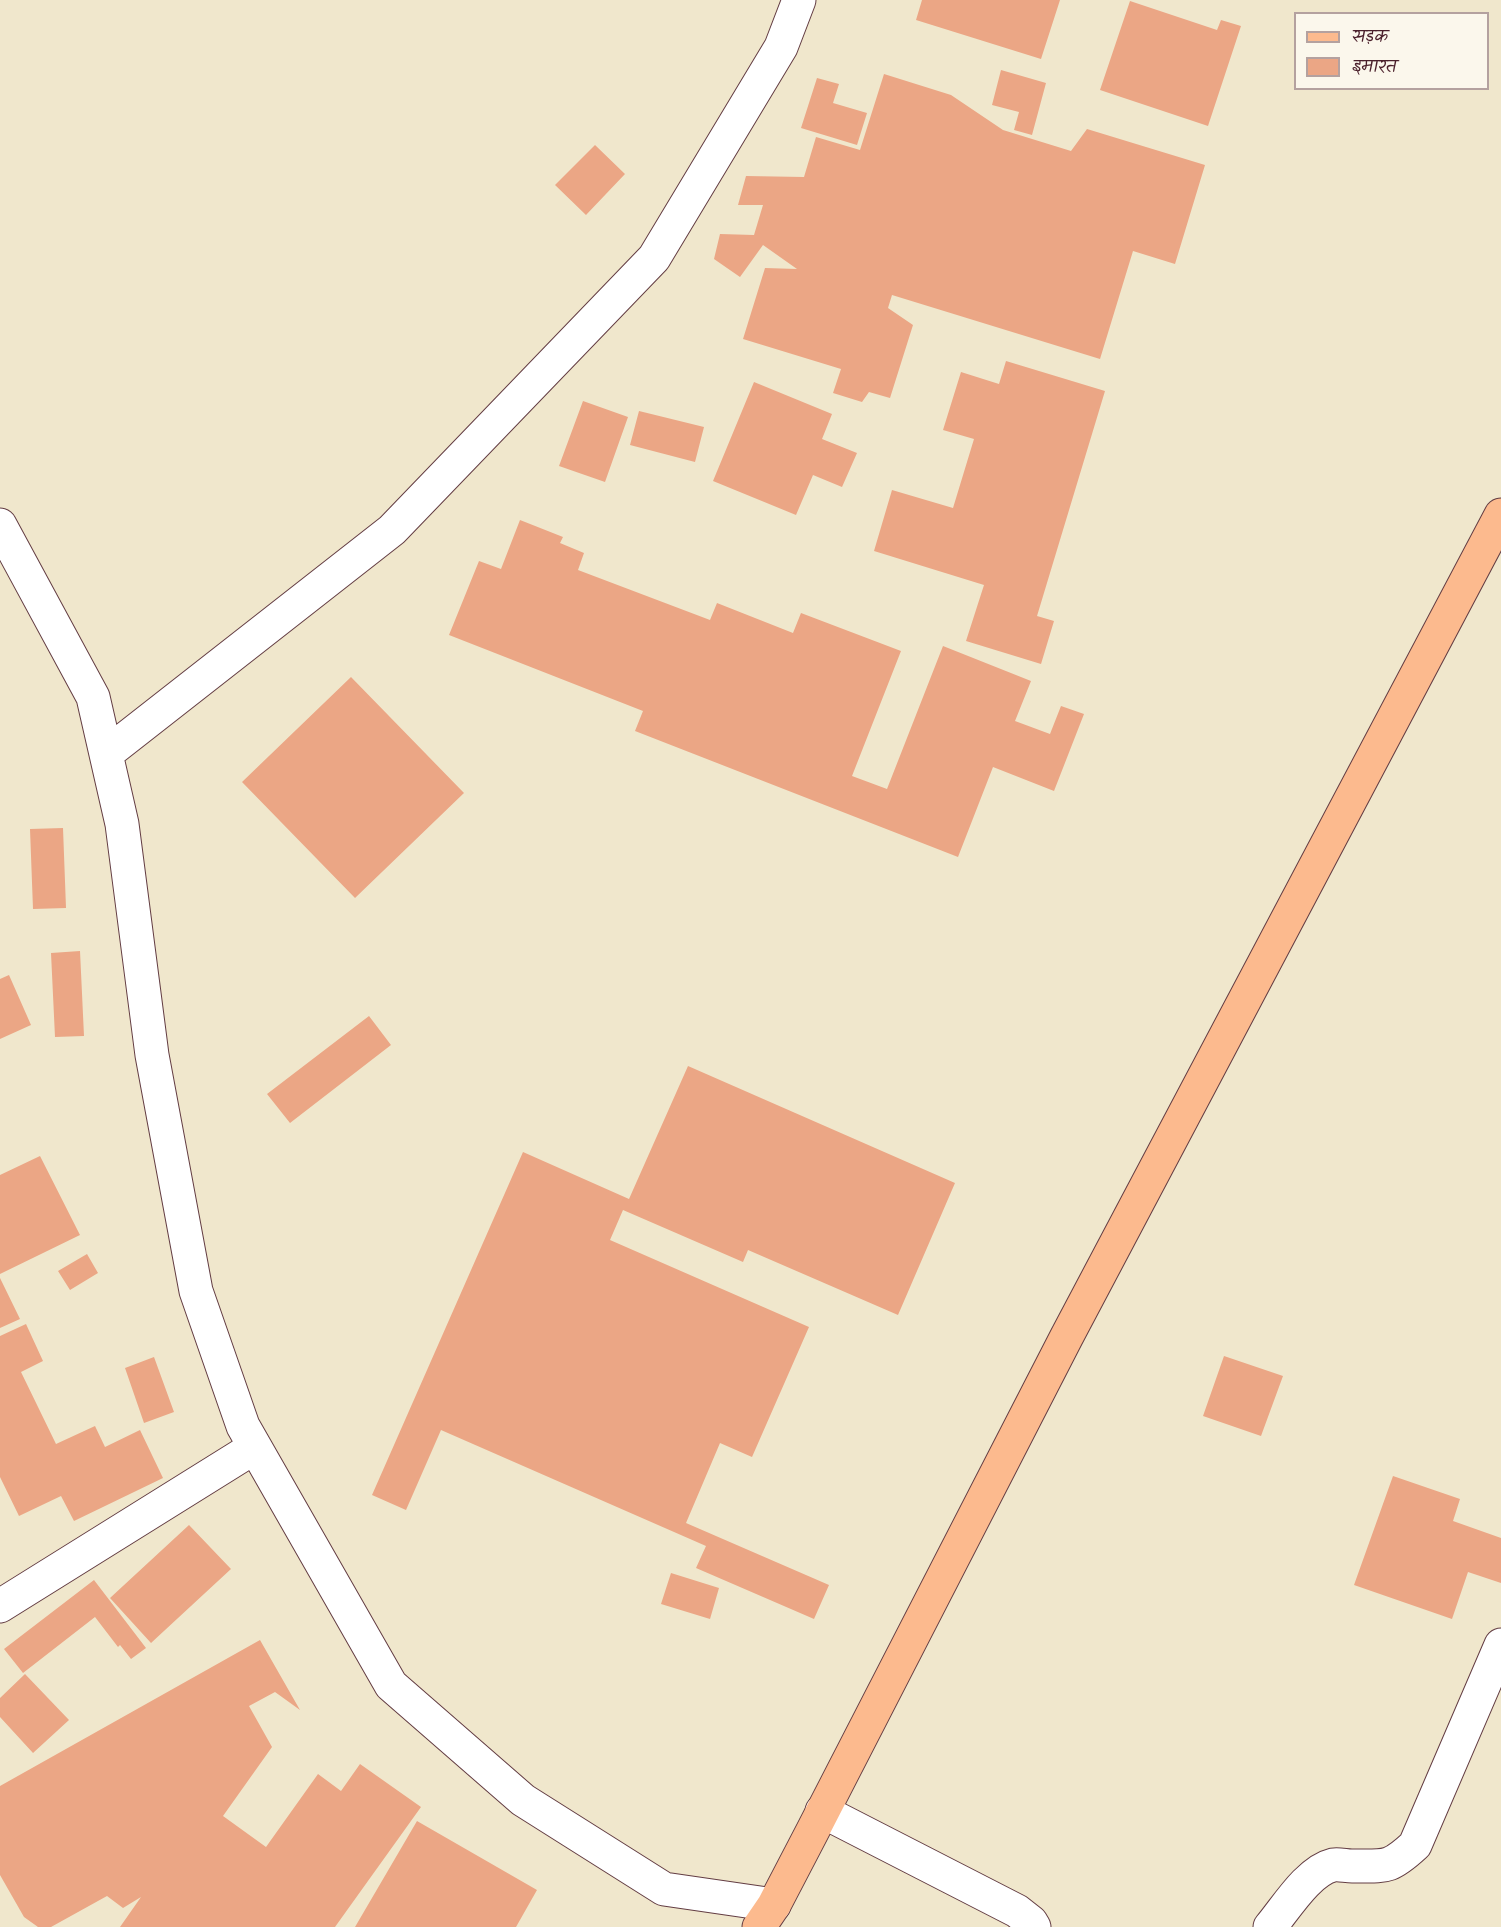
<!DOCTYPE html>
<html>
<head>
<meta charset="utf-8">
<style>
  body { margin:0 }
  #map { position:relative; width:1501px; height:1927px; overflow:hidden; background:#f0e7cc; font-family:Kalam,"Playpen Sans Deva",sans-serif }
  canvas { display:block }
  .legend { position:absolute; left:1294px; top:12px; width:195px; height:78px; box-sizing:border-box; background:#fbf7ec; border:2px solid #b4a19f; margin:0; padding:8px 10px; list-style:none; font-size:18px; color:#4a1f2b }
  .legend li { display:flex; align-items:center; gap:12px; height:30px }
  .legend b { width:30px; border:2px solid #b4a19f }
</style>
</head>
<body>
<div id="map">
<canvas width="1501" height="1927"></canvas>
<ul class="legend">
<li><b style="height:8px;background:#fcba8e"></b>सड़क</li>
<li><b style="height:16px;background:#eba685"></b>इमारत</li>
</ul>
</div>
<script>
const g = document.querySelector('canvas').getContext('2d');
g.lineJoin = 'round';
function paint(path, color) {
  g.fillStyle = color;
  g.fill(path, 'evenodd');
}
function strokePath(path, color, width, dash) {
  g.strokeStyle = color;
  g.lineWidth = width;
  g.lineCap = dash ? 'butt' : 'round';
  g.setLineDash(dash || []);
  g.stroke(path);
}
paint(new Path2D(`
  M922 0H1060L1041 59 916 20Z
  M1130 1 1217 30 1221 20 1241 26 1208 126 1100 90Z
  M1001 70 1046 83 1032 135 1014 130 1019 112 992 105Z
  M884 74 951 95 1003 130 1071 151 1087 129 1205 165 1175 264 1133 251 1100 359 892 295 888 308 913 325 890 398 869 392 862 402 833 393 841 369 743 339 765 268 797 269 763 245 740 277 714 259 720 234 754 235 763 205H738L746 176 804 177 816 137 860 150Z
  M817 78 839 84 833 103 867 113 857 145 801 128Z
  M595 145 625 174 586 215 555 185Z
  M1006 361 1105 391 1037 616 1054 621 1041 664 966 641 984 585 874 551 892 490 953 508 974 439 943 430 961 372 999 384Z
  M754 382 832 414 822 439 857 453 842 487 813 475 796 515 713 481Z
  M583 401 628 417 605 482 559 466Z
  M639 411 704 427 695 462 630 445Z
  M520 520 563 537 560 543 584 553 578 570 710 620 717 603 793 633 801 613 901 651 852 776 887 789 943 646 1031 681 1015 721 1050 734 1061 706 1084 714 1054 791 993 767 958 857 635 731 643 711 449 635 479 561 501 569Z
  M351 677 464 793 355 898 242 782Z
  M63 828 66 908 33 909 30 829Z
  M80 951 84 1036 55 1037 51 953Z
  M9 975 31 1025 0 1039V979Z
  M369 1016 391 1045 290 1123 267 1094Z
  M688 1066 955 1183 898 1315 748 1250 743 1262 623 1210 610 1240 809 1327 752 1457 720 1443 686 1523 829 1585 814 1619 696 1568 706 1546 441 1430 406 1510 372 1495 523 1152 629 1199Z
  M40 1156 80 1235 0 1274V1175Z
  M87 1254 98 1273 70 1290 58 1271Z
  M0 1278 20 1319 0 1328Z
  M26 1324 43 1361 21 1372 56 1444 95 1426 105 1447 140 1430 163 1478 74 1521 61 1496 19 1516 0 1477V1336Z
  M1224 1356 1283 1376 1261 1436 1203 1416Z
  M154 1357 174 1412 144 1423 125 1368Z
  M1393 1476 1460 1499 1453 1521 1501 1538V1583L1468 1572 1452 1619 1354 1585Z
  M189 1525 231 1569 151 1643 110 1598Z
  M671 1573 719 1588 710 1619 661 1604Z
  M94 1580 146 1648 131 1659 120 1645 118 1647 95 1617 23 1673 4 1649Z
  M260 1640 300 1710 275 1692 249 1706 272 1747 223 1816 266 1847 318 1774 341 1791 360 1764 421 1807 335 1927H120L141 1897 123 1908 107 1896 51 1927H38L24 1917 0 1875V1786Z
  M25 1674 69 1720 33 1753 0 1717V1698Z
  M417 1821 537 1890 516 1927H355Z`), '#eba685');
const minor = new Path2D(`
  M0 525 93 697 122 824 152 1055 196 1291 243 1426 391 1685 523 1800 664 1889 774 1905
  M106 754 392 530 654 258 781 47 799 0
  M0 1606 255 1447
  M822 1811 1017 1911 1031 1922 1034 1927
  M1270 1927C1286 1908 1308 1871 1333 1865 1339 1864 1346 1866 1352 1866 1386 1866 1389 1869 1415 1845L1501 1645`);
const major = new Path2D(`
  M759 1927 774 1905 811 1834 1067 1336 1501 515`);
strokePath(minor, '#633d43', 35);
strokePath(major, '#633d43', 35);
strokePath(minor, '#fff', 33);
strokePath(major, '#fcba8e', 33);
</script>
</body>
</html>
